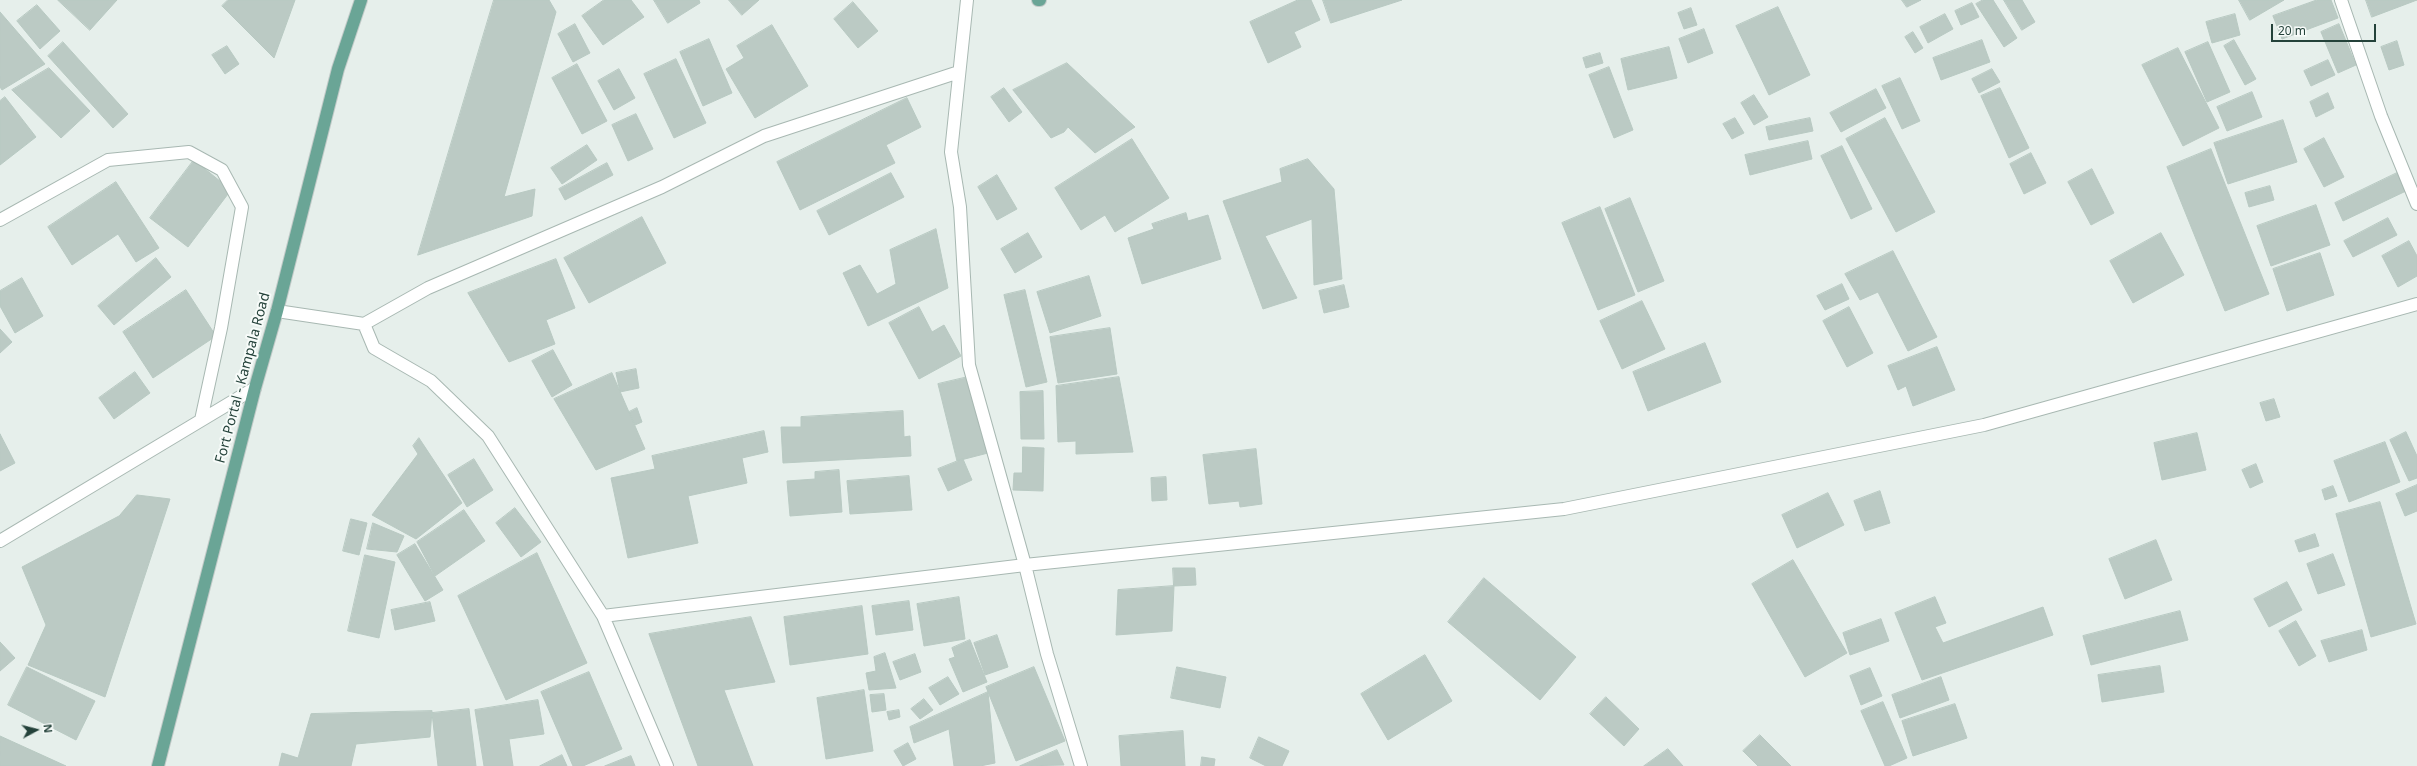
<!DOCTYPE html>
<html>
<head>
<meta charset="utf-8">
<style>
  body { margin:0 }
  #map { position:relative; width:2417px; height:766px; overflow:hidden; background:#e6efeb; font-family:"Noto Sans",sans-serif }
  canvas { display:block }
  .north { position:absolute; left:16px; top:710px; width:40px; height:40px; -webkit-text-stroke:3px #f7fbf9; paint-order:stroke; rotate:83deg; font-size:11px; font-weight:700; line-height:16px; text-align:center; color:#24423a }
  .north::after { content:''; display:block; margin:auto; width:14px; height:18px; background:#24423a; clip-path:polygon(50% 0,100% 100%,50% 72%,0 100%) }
  .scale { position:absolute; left:2271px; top:24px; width:105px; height:18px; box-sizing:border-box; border:2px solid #24423a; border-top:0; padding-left:5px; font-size:12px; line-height:14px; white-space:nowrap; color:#24423a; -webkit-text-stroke:3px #f7fbf9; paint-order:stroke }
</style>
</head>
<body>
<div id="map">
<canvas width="2417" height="766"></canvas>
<div class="north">N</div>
<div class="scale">20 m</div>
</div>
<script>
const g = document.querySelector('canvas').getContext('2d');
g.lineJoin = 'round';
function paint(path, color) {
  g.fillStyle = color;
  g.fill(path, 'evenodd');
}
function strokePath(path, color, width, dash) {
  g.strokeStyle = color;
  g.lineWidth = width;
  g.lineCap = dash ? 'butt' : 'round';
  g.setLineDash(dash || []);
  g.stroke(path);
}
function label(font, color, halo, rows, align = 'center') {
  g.font = font + ' "Noto Sans",sans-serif';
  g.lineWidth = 4;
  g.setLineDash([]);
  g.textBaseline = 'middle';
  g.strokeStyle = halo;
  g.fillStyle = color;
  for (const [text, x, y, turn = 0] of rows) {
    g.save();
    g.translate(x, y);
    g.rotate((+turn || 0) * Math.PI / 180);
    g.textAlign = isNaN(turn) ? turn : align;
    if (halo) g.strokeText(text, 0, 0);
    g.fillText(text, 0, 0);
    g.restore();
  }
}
const building = new Path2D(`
  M58 0H117L90 30Z
  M228 0H295L274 58 222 6Z
  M494 0H549L556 12 504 197 535 189 532 216 418 255Z
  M604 0H631L644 17 603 45 582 16Z
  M654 0H699L700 3 668 23Z
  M729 0H759L742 15Z
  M1298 0H1311L1320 20 1294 32 1301 47 1268 63 1250 22Z
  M1323 0H1402L1331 23Z
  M1902 0H1921L1907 7Z
  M1983 0H1993L2017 38 2004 47 1976 4Z
  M2004 0H2022L2035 22 2022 30Z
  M2239 0H2284L2250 20Z
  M2317 0H2331L2338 18 2282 39 2273 16Z
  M2366 0H2417L2372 17Z
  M853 2 878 31 858 48 834 19Z
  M1972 3 1979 17 1961 25 1955 11Z
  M37 5 60 31 40 49 17 21Z
  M1778 7 1810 75 1769 95 1736 26Z
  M1691 8 1697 25 1684 29 1678 13Z
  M0 12 45 64 2 90 0 87Z
  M1945 14 1953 29 1928 43 1920 27Z
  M2235 14 2240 35 2212 43 2206 22Z
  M575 24 590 53 573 62 558 34Z
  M2339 24 2356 65 2338 73 2321 32Z
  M772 25 808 86 755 118 726 69 744 58 737 46Z
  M1704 29 1713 53 1688 63 1679 39Z
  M1913 32 1923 48 1915 53 1905 37Z
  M709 39 732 93 703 106 680 52Z
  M1982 40 1990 62 1941 80 1933 58Z
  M2234 40 2256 79 2245 85 2224 46Z
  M2397 41 2404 65 2389 70 2381 47Z
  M63 42 128 114 113 128 48 56Z
  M2208 42 2230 92 2207 102 2185 52Z
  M227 46 239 64 225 74 212 55Z
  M1669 47 1677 78 1628 90 1621 59Z
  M2178 48 2219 128 2183 146 2142 65Z
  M1600 53 1603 63 1586 68 1583 58Z
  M676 59 706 123 674 138 644 74Z
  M2328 60 2335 75 2311 86 2304 71Z
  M1067 63 1135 127 1095 153 1068 127 1064 132 1051 138 1013 90Z
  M577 64 607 121 582 134 552 78Z
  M1609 67 1633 130 1614 138 1589 75Z
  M49 68 90 111 61 138 12 90Z
  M619 69 635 98 614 110 598 81Z
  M1992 69 2000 82 1979 93 1972 79Z
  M1900 78 1920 121 1902 129 1882 86Z
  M1004 88 1022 112 1009 122 991 97Z
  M2000 88 2029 148 2009 158 1981 96Z
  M1876 89 1886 108 1841 132 1830 113Z
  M2252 92 2262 117 2227 131 2217 107Z
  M2328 93 2334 108 2316 117 2310 102Z
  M1754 95 1768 117 1754 125 1741 103Z
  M5 97 36 137 0 165V101Z
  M907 98 921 127 886 145 895 163 800 210 777 162Z
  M636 114 653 149 628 161 612 125Z
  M1735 118 1744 133 1732 139 1723 124Z
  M1810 118 1813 131 1769 140 1766 127Z
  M1885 118 1935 212 1896 232 1846 139Z
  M2283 120 2297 162 2228 184 2214 143Z
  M2324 138 2344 177 2324 187 2304 149Z
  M1132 139 1169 198 1115 232 1105 215 1081 230 1055 188Z
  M1808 141 1812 159 1750 175 1745 155Z
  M587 145 597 160 562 184 551 168Z
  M1842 146 1872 209 1851 219 1821 156Z
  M2211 149 2269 294 2225 311 2167 167Z
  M2031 153 2046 183 2024 194 2010 164Z
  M1308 159 1334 189 1342 279 1314 285 1312 219 1265 236 1297 298 1263 309 1223 201 1282 182 1280 169Z
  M194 160 231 190 188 247 150 218Z
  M607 163 613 175 565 200 559 189Z
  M2092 169 2114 213 2091 225 2068 182Z
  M891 173 904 197 829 235 817 211Z
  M2397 173 2406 191 2343 221 2335 203Z
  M997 175 1017 209 997 220 978 187Z
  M116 182 159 248 136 262 118 234 72 265 48 227Z
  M2270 186 2274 200 2249 207 2245 193Z
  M1630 198 1664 281 1638 292 1605 209Z
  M2316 205 2330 245 2271 266 2257 226Z
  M1600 207 1635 295 1598 310 1562 223Z
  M1186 213 1188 221 1208 215 1221 259 1142 284 1128 238 1154 229 1152 224Z
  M642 217 666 263 589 303 564 258Z
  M2388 218 2397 235 2353 257 2344 241Z
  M936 229 948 288 868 326 843 273 860 265 877 294 896 284 890 250Z
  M1028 233 1042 257 1015 273 1001 249Z
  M2161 233 2184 275 2133 303 2110 261Z
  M2409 241 2417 256V276L2398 287 2382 256Z
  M1893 251 1937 337 1908 351 1878 292 1860 300 1845 274Z
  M2320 253 2334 295 2287 311 2273 269Z
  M156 258 171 277 114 325 98 306Z
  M556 259 575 308 546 320 555 344 509 362 468 293Z
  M1089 276 1101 316 1050 333 1037 292Z
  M22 278 43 316 15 333 0 306V291Z
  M1842 284 1849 299 1825 310 1817 296Z
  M1344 285 1349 307 1324 313 1319 291Z
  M186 290 216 336 153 378 123 332Z
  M1025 290 1047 382 1026 387 1004 295Z
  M1642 301 1665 349 1622 369 1600 321Z
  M919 307 932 332 944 325 961 356 919 379 889 323Z
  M1849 307 1873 353 1847 367 1823 321Z
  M1110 328 1117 374 1058 383 1050 337Z
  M0 329 12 342 0 353Z
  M1705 343 1721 382 1648 411 1633 372Z
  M1937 347 1955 390 1913 406 1906 386 1898 390 1888 366Z
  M553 350 572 385 552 397 532 361Z
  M636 369 639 388 620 392 616 373Z
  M135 372 150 393 114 419 99 398Z
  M612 373 645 449 596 470 554 399Z
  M968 377 988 453 957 461 938 384Z
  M1119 377 1133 452 1076 454V441L1058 442 1056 386Z
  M1043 391 1044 439H1021L1020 392Z
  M2274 399 2280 417 2266 421 2260 403Z
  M637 408 642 422 635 425 629 412Z
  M903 411 904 437 910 436 911 456 783 463 781 427H801V417Z
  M764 431 768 452 742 458 747 483 688 496 698 543 628 558 611 478 655 469 652 456Z
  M2406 432 2417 456V478L2409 481 2390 440Z
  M2197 433 2206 470 2162 480 2154 443Z
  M0 434 15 463 0 471Z
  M419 438 462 503 416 539 372 515 418 454 413 446Z
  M2385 442 2400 482 2349 502 2334 461Z
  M1023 447 1044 448 1043 491 1013 490 1014 473H1022Z
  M1256 449 1262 504 1240 507 1239 501 1209 504 1203 455Z
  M474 459 493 490 467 507 448 475Z
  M963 459 972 480 948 491 938 469Z
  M2256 464 2263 482 2250 488 2242 470Z
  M839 470 842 512 790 516 787 481 815 479V472Z
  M909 476 912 510 850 514 847 481Z
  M1166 477 1167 500 1152 501 1151 478Z
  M2417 485V511L2405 516 2396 494Z
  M2333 486 2337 496 2325 500 2322 490Z
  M1880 491 1890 523 1865 531 1854 501Z
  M1828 493 1844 525 1797 548 1782 515Z
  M137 495 170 499 105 697 28 665 46 625 22 567 119 516Z
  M2380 502 2416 624 2371 637 2336 514Z
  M515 508 541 542 521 557 496 523Z
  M464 510 485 541 435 576 417 542Z
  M351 519 367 523 359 555 343 551Z
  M373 523 404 536 397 552 367 549Z
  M2315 534 2319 546 2299 552 2295 541Z
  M2156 540 2172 580 2125 599 2109 559Z
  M415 544 443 590 425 601 397 555Z
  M537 553 587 663 506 700 458 596Z
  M2333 554 2345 585 2318 594 2307 564Z
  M365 555 395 562 379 638 348 631Z
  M1793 560 1847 653 1805 677 1752 584Z
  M1173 568H1195L1196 585 1174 586Z
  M1484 578 1576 657 1540 700 1448 622Z
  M2287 582 2302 610 2269 627 2254 599Z
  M1174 586 1172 631 1116 635 1118 590Z
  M959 597 965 639 924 646 917 604Z
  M1935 597 1946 623 1935 627 1943 643 2043 607 2053 635 1922 680 1895 613Z
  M909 601 913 630 876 635 872 606Z
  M430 602 435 621 395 630 391 610Z
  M862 606 868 654 790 665 784 617Z
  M2180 611 2188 640 2091 665 2083 636Z
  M751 617 775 682 724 690 753 766H698L649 634Z
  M1881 619 1889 641 1850 655 1843 633Z
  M2296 621 2316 656 2299 666 2279 631Z
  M2362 630 2367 650 2329 662 2321 641Z
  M997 635 1008 667 985 675 974 643Z
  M970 640 987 682 963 692 949 659 955 657 952 648Z
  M0 642 15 658 0 671Z
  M885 653 896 688 869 690 866 673 876 671 874 657Z
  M915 654 921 672 900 680 893 662Z
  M1425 655 1452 701 1388 740 1361 694Z
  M2160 666 2164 692 2102 702 2098 675Z
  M27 667 95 701 76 740 8 705Z
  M1034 667 1065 741 1016 761 986 687Z
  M1177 667 1226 677 1220 708 1171 698Z
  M1870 668 1882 696 1861 705 1850 676Z
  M589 672 622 749 583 766H573L541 692Z
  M948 677 959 694 940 705 929 688Z
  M1941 677 1949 700 1900 718 1892 695Z
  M864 690 873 751 826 759 817 698Z
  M988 692 995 763 980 766H954L949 729 914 743 910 727Z
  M884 694 886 710 872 712 870 695Z
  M1606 697 1639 729 1624 746 1590 714Z
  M924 699 933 710 920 719 911 709Z
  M538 700 544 734 509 739 513 766H484L475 710Z
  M1883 702 1907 758 1889 766H1885L1861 711Z
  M1955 704 1967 738 1913 756 1902 721Z
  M469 709 476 766H438L432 713Z
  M899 710 900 717 889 720 887 712Z
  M432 711 430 737 356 744 351 766H279L282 753 298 758 311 714Z
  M1183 731 1185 766H1121L1119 736Z
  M1760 735 1791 766H1758L1743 751Z
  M0 736 66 766H0Z
  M1259 737 1289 751 1282 766H1266L1250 758Z
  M908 743 916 759 903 766 894 751Z
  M1668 749 1683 766H1644Z
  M1057 750 1064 765 1020 766Z
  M562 755 567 766H540Z
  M631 756 635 766H605Z
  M1202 757 1215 759 1214 766H1201Z`);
paint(building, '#bbcac4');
strokePath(building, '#b8c9c2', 1);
const minor = new Path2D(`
  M967 0 951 152 960 207 969 365 1025 565 1047 654 1081 766
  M2341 0 2381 116 2417 204
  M0 220 108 160 189 152 222 170 242 207 221 328 201 420
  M277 311 364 324 428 288 662 187 764 136 959 72
  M364 324 374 348 431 381 488 436 603 616 667 766
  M0 541 255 388
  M603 616 1025 565 1564 509 1984 425 2417 304`);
const major = new Path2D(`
  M1038 0H1040
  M158 766 255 388 277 311 338 69 361 0`);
strokePath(minor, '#a8b8b2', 14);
strokePath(major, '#c2cac8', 14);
strokePath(minor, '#fff', 12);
strokePath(major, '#6aa596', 12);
label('14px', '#24423a', '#f7fbf9', [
  ["Fort Portal - Kampala Road",243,378,-75]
]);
</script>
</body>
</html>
